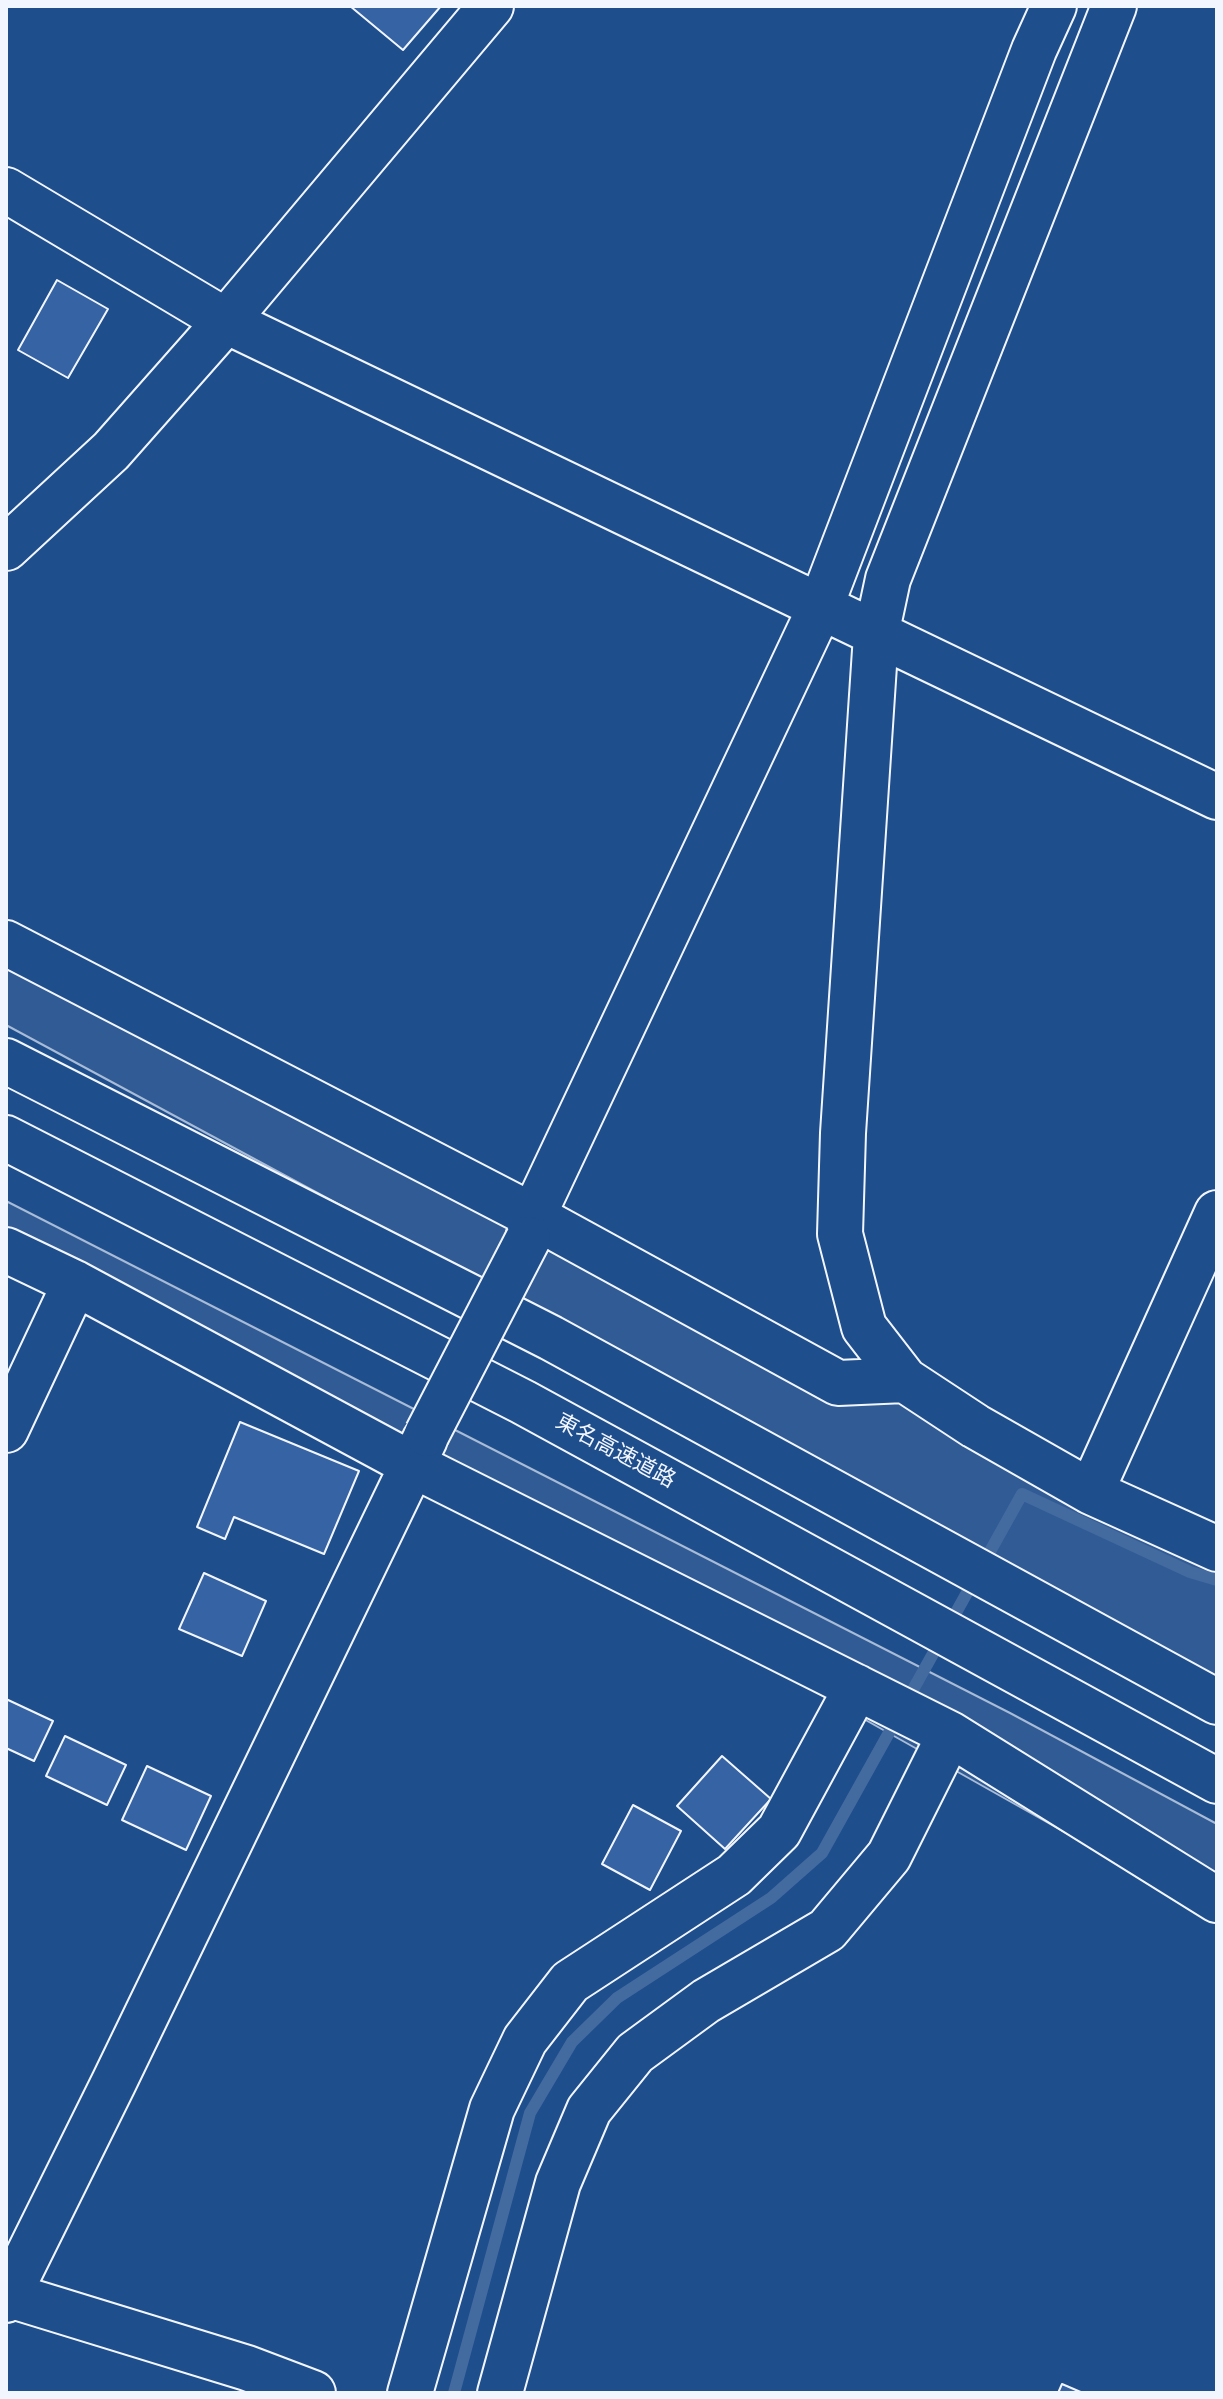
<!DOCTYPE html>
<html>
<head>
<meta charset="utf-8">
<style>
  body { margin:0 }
  #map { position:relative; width:1223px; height:2399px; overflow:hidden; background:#1f4e8c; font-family:Roboto,sans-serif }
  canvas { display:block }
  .frame { position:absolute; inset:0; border:8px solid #f2f6ff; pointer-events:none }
</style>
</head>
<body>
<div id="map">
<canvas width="1223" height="2399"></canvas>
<div class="frame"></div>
</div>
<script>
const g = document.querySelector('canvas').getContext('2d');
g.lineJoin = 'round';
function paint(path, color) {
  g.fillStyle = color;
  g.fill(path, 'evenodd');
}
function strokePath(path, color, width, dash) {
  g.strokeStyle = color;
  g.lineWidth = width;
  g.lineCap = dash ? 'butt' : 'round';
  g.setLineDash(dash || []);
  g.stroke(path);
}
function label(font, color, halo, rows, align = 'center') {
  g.font = font + ' Roboto,"Noto Sans JP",sans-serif';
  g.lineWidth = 6;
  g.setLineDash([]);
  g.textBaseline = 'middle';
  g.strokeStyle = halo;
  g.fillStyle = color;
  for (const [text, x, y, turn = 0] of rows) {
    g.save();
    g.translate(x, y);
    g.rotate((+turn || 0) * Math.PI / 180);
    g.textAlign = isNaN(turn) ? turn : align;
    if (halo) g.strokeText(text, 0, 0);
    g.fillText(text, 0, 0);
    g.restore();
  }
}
const built = new Path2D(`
  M6 948 838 1383 905 1380 1217 1570V1678L6 1025Z
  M6 1201 1010 1713 1217 1824V1918L413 1465 6 1258Z`);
paint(built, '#305b95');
strokePath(built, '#a8bbd7', 2);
strokePath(new Path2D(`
  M454 2393 530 2113 572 2042 617 1998 771 1898 822 1853 1022 1494 1190 1572 1217 1580`), '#446ba0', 12);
const building = new Path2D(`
  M350 6H441L403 50Z
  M57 280 108 309 68 378 18 350Z
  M240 1422 359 1471 324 1554 234 1517 225 1539 197 1527Z
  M204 1573 266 1601 242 1656 179 1629Z
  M6 1699 53 1721 34 1761 6 1748Z
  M65 1736 126 1765 107 1805 46 1776Z
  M722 1756 771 1799 725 1849 677 1806Z
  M147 1766 211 1796 186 1850 122 1820Z
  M633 1805 681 1831 650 1890 602 1864Z
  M1062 2384 1083 2393H1058Z`);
paint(building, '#3563a3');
strokePath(building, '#f2f6ff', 2);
const minor = new Path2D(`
  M1114 6 888 579 876 635 843 1133 840 1234 864 1327 905 1380 975 1426 1091 1492 1217 1549
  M6 190 226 321 1217 797
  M6 548 111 451 226 321 491 6
  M6 943 533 1216 838 1383 905 1380
  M528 1239 533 1216 820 608 1034 50 1054 6
  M6 1250 75 1283 413 1465 950 1734 1217 1900
  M6 1430 75 1283
  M1091 1492 1217 1213
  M6 2294 247 2368 313 2393
  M6 2300 114 2082 425 1439
  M410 2393 492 2109 525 2040 570 1982 734 1875 779 1831 857 1687
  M500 2393 558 2183 589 2110 635 2053 706 2001 827 1930 889 1856 950 1734`);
const highway = new Path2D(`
  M6 1061 551 1338 1217 1702
  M6 1138 523 1402 1217 1781`);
strokePath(minor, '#f2f6ff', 48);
strokePath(highway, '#f2f6ff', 48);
strokePath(minor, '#1f4e8c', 44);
strokePath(highway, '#1f4e8c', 44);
const minorBridge = new Path2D(`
  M427 1434 528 1239`);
strokePath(minorBridge, '#f2f6ff', 48, []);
strokePath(minorBridge, '#1f4e8c', 44);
label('22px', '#f2f6ff', '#1f4e8c', [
  ["東名高速道路",615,1452,28]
]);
</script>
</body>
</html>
